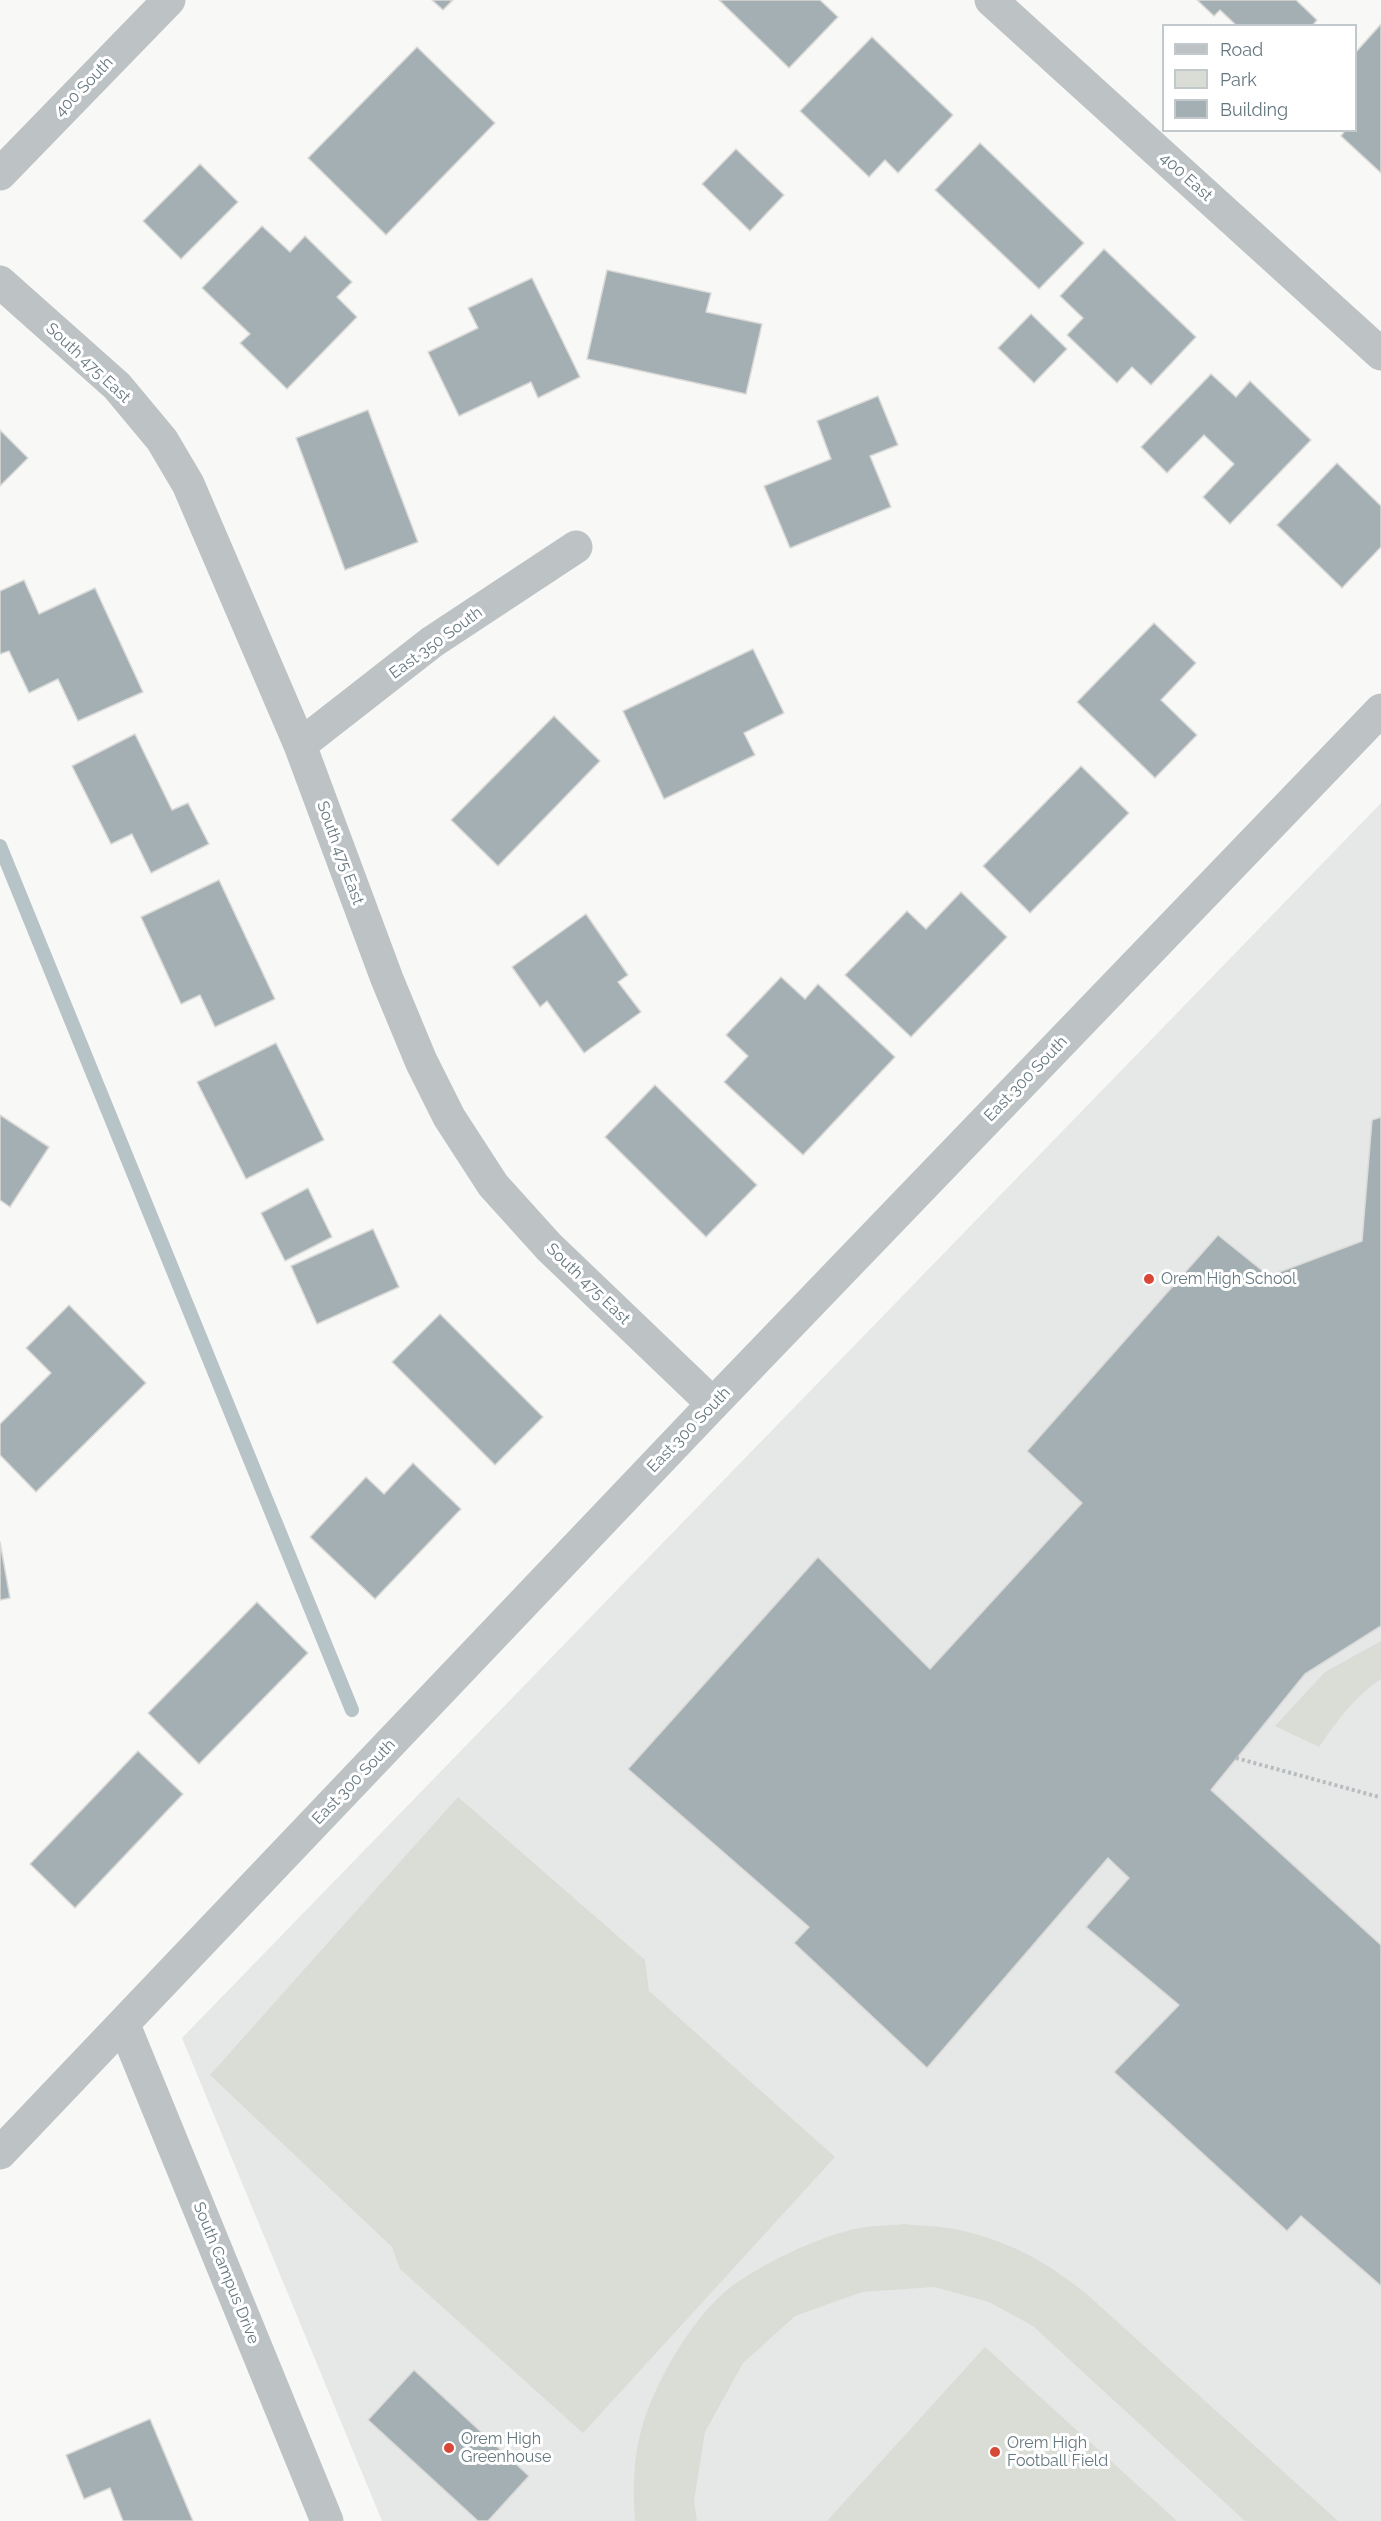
<!DOCTYPE html>
<html>
<head>
<meta charset="utf-8">
<style>
  body { margin:0 }
  #map { position:relative; width:1381px; height:2521px; overflow:hidden; background:#f8f8f6; font-family:Raleway,sans-serif }
  canvas { display:block }
  .legend { position:absolute; left:1162px; top:24px; width:195px; height:108px; box-sizing:border-box; background:#fff; border:2px solid #c1c9cc; margin:0; padding:8px 10px; list-style:none; font-size:18px; color:#65777f }
  .legend li { display:flex; align-items:center; gap:12px; height:30px }
  .legend b { width:30px; border:2px solid #c1c9cc }
</style>
</head>
<body>
<div id="map">
<canvas width="1381" height="2521"></canvas>
<ul class="legend">
<li><b style="height:8px;background:#bdc3c5"></b>Road</li>
<li><b style="height:16px;background:#d9ddd6"></b>Park</li>
<li><b style="height:16px;background:#a4afb3"></b>Building</li>
</ul>
</div>
<script>
const g = document.querySelector('canvas').getContext('2d');
g.lineJoin = 'round';
function paint(path, color) {
  g.fillStyle = color;
  g.fill(path, 'evenodd');
}
function strokePath(path, color, width, dash) {
  g.strokeStyle = color;
  g.lineWidth = width;
  g.lineCap = dash ? 'butt' : 'round';
  g.setLineDash(dash || []);
  g.stroke(path);
}
function label(font, color, halo, rows, align = 'center') {
  g.font = font + ' Raleway,sans-serif';
  g.lineWidth = 6;
  g.setLineDash([]);
  g.textBaseline = 'middle';
  g.strokeStyle = halo;
  g.fillStyle = color;
  for (const [text, x, y, turn = 0] of rows) {
    g.save();
    g.translate(x, y);
    g.rotate((+turn || 0) * Math.PI / 180);
    g.textAlign = isNaN(turn) ? turn : align;
    if (halo) g.strokeText(text, 0, 0);
    g.fillText(text, 0, 0);
    g.restore();
  }
}
paint(new Path2D(`
  M1381 803V2521H382L182 2038Z`), '#e6e8e7');
paint(new Path2D(`
  M1381 1641V1679C1354 1697 1337 1721 1319 1747L1275 1726 1325 1672Z
  M458 1797 645 1960 649 1991 835 2157 583 2433 400 2269 392 2247 210 2075Z
  M904 2224C922 2226 942 2226 960 2230 1014 2243 1049 2263 1091 2298L1338 2521H1245L1033 2326 989 2302 934 2287 862 2292 795 2316 743 2363 705 2432 694 2501 697 2521H635C633 2492 633 2459 641 2431 653 2385 693 2315 732 2286 766 2262 810 2241 850 2230 867 2225 887 2226 904 2224Z
  M985 2347 1177 2521H827Z`), '#d9ddd6');
strokePath(new Path2D(`
  M0 846 352 1710`), '#b7c4c7', 14);
const building = new Path2D(`
  M432 0H453L443 10Z
  M719 0H820L838 17 789 68Z
  M1197 0H1296L1317 20 1312 26H1237L1220 10 1214 16Z
  M1381 24V173L1341 136 1344 132 1342 130H1356V52Z
  M872 37 953 115 898 173 885 160 869 177 800 111Z
  M417 47 495 123 386 235 308 158Z
  M980 143 1084 243 1039 289 935 190Z
  M736 149 784 195 750 231 702 184Z
  M200 164 238 202 181 259 143 221Z
  M262 226 290 252 305 236 352 282 337 297 357 317 287 389 240 343 250 334 202 288Z
  M1104 249 1196 337 1151 385 1132 367 1117 383 1067 335 1083 318 1060 296Z
  M607 270 711 293 706 312 762 324 746 394 587 359Z
  M532 278 580 377 538 398 531 382 459 416 428 352 478 328 468 308Z
  M1031 314 1067 349 1034 383 998 348Z
  M1211 374 1236 397 1250 381 1311 440 1230 524 1203 497 1234 464 1204 435 1167 473 1141 447Z
  M878 396 898 445 870 456 891 507 790 548 764 486 831 459 817 421Z
  M368 410 418 542 345 570 296 438Z
  M0 430 28 458 0 486Z
  M1337 463 1381 506V547L1342 588 1277 525Z
  M24 580 39 614 95 588 143 692 78 721 58 679 29 693 9 651 0 654V591Z
  M1154 623 1196 663 1161 700 1197 735 1155 778 1077 702Z
  M753 649 784 713 744 733 755 755 664 799 623 711Z
  M554 716 600 761 498 866 451 820Z
  M135 734 172 810 188 803 209 844 151 873 132 834 111 844 72 766Z
  M1081 766 1129 813 1030 913 983 866Z
  M219 880 275 999 215 1027 200 995 181 1004 141 917Z
  M961 892 1007 937 911 1037 845 975 907 911 926 929Z
  M586 914 628 975 618 982 641 1012 584 1053 547 1001 540 1007 512 967Z
  M781 977 805 999 818 984 895 1057 803 1155 724 1082 748 1056 726 1035Z
  M276 1043 324 1140 246 1179 197 1082Z
  M655 1085 757 1185 706 1237 605 1137Z
  M0 1115 49 1147 10 1207 0 1200Z
  M1381 1117V1626L1305 1674 1211 1790 1381 1945V2286L1301 2216 1287 2231 1114 2072 1179 2005 1086 1927 1129 1878 1108 1858 927 2068 794 1943 809 1927 628 1769 818 1557 930 1669 1082 1503 1027 1451 1218 1235 1269 1276 1362 1241 1372 1120Z
  M308 1188 332 1237 285 1261 261 1213Z
  M373 1229 399 1287 317 1324 291 1266Z
  M69 1305 146 1383 36 1492 0 1455V1424L51 1373 26 1348Z
  M440 1314 543 1417 495 1465 392 1362Z
  M413 1463 461 1509 375 1599 310 1537 366 1477 384 1494Z
  M0 1542 10 1598 0 1600Z
  M257 1602 308 1653 199 1764 148 1713Z
  M138 1751 183 1794 75 1908 30 1864Z
  M414 2370 529 2476 488 2521H478L368 2420Z
  M150 2419 193 2521H123L110 2488 84 2499 66 2455Z`);
paint(building, '#a4afb3');
strokePath(building, '#dadad8', 1.5);
strokePath(new Path2D(`
  M1236 1758 1379 1797`), '#b8bcbe', 4, [3, 3]);
strokePath(new Path2D(`
  M0 282 117 386 162 440 188 484 300 745 387 979 421 1061 449 1117 493 1185 549 1247 713 1404
  M300 745 432 642 576 547
  M124 2025 327 2521`), '#bdc3c5', 33);
strokePath(new Path2D(`
  M991 0 1381 354
  M0 174 169 0
  M0 2153 713 1404 1381 710`), '#bdc3c5', 33);
for (const [x, y, r, color] of [
  [1149,1279,6,"#d94736"],
  [449,2448,6,"#d94736"],
  [995,2452,6,"#d94736"]
]) {
  const dot = new Path2D();
  dot.arc(x, y, r, 0, 2 * Math.PI);
  g.fillStyle = color;
  g.fill(dot);
  strokePath(dot, '#fff', 2);
}
label('16px', '#65777f', '#fff', [
  ["400 South",84,87,-46],
  ["400 East",1186,177,42],
  ["South 475 East",88,363,43],
  ["East 350 South",436,643,-36],
  ["South 475 East",340,853,70],
  ["East 300 South",1026,1079,-46],
  ["South 475 East",588,1284,44],
  ["East 300 South",689,1430,-46],
  ["East 300 South",354,1782,-46],
  ["South Campus Drive",226,2273,68]
]);
label('16px', '#65777f', '#fff', [
  ["Orem High School",1161,1279],
  ["Orem High",461,2439],
  ["Greenhouse",461,2457],
  ["Orem High",1007,2443],
  ["Football Field",1007,2461]
], 'left');
</script>
</body>
</html>
